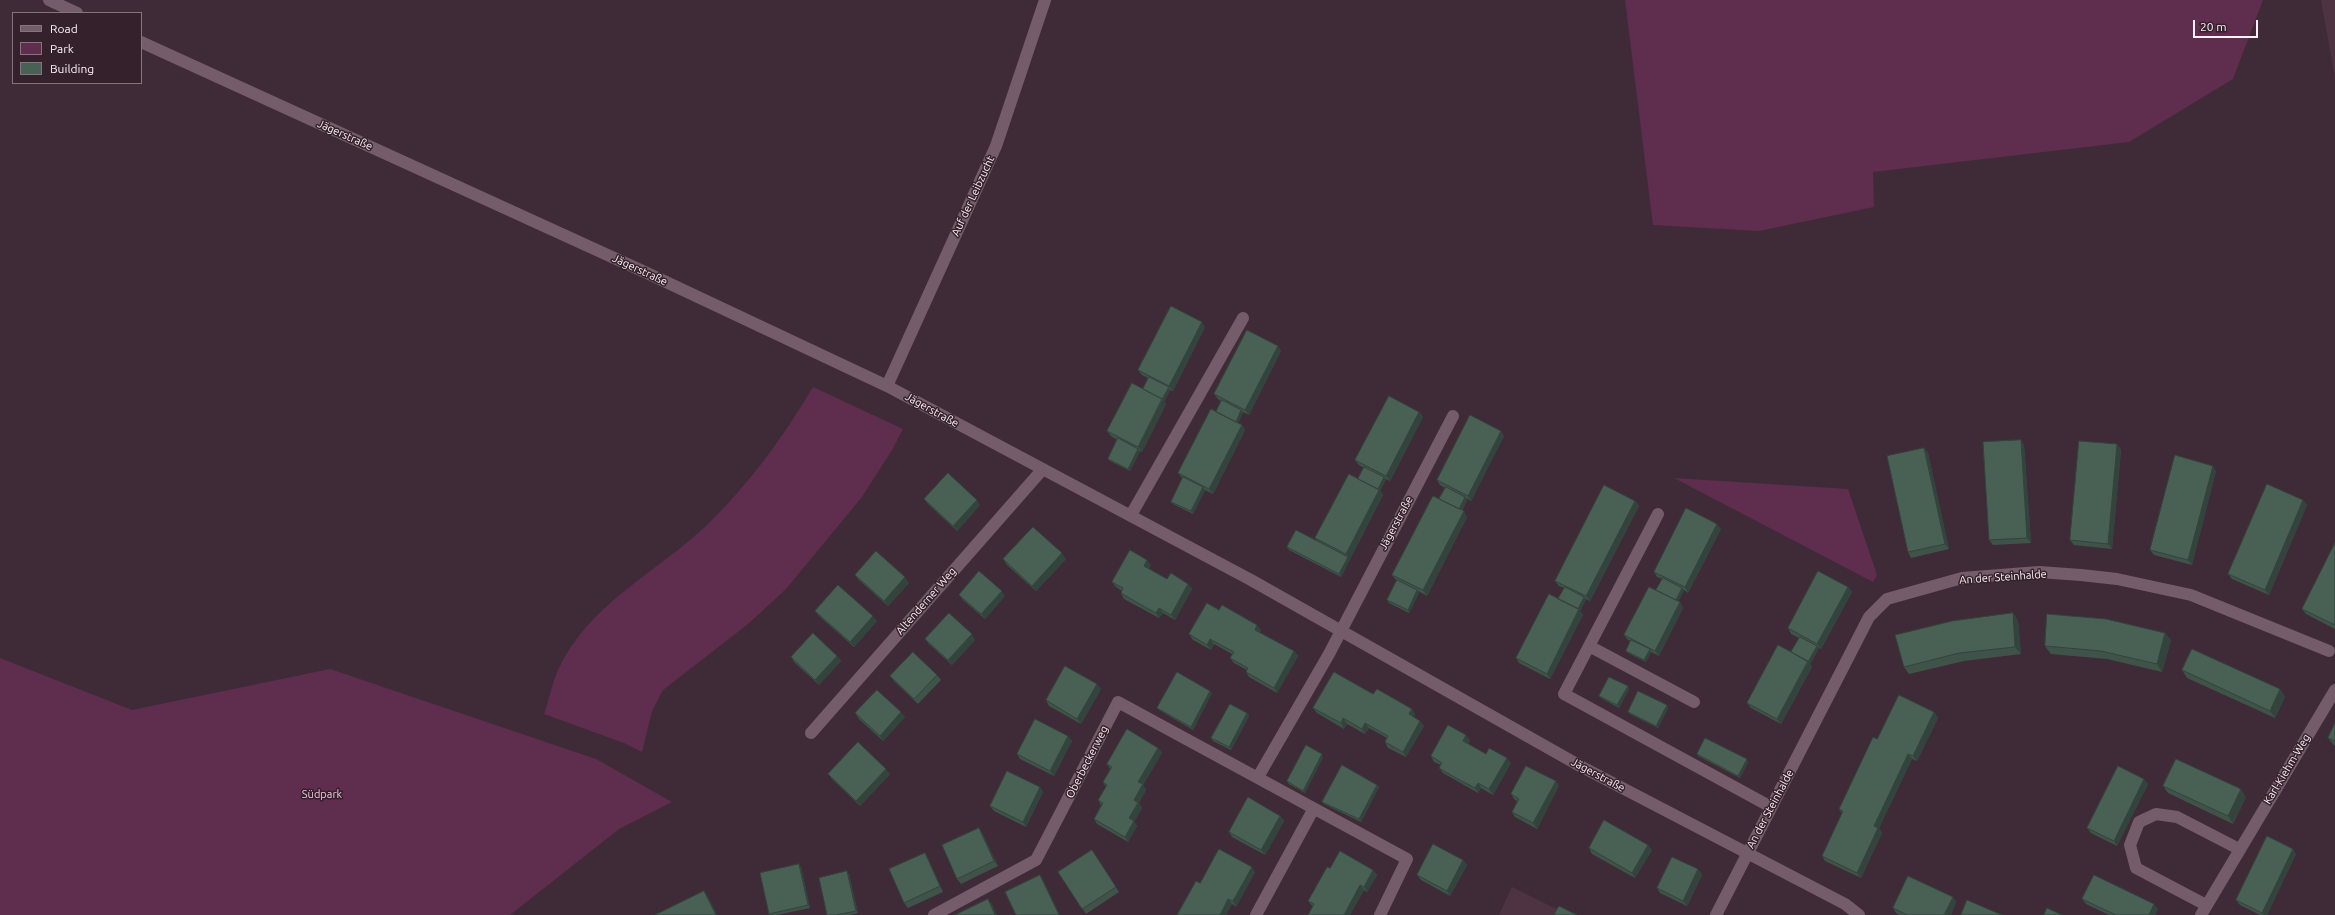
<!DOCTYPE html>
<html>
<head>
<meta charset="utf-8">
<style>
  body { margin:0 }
  #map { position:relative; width:2335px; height:915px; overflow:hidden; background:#3f2b37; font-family:Ubuntu,sans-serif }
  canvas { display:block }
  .legend { position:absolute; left:12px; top:12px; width:130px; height:72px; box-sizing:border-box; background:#34212c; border:1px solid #84747d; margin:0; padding:5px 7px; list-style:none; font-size:12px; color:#fdf0f7 }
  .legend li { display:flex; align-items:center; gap:8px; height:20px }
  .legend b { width:20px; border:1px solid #84747d }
  .scale { position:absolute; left:2193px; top:20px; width:65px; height:18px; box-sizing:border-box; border:2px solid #fdf0f7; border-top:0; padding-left:5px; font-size:12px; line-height:14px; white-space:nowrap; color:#fdf0f7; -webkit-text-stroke:3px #34212c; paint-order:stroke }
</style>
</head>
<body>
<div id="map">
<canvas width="2335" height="915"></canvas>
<ul class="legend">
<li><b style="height:5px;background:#755c6a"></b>Road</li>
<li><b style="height:11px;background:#5f2d4d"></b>Park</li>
<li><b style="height:11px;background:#496155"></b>Building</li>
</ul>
<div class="scale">20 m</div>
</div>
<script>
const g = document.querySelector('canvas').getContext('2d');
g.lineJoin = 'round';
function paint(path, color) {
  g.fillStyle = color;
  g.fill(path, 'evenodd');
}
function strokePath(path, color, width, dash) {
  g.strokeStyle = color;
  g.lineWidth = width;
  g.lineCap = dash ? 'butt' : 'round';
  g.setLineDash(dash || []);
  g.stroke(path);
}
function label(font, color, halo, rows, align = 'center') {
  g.font = font + ' Ubuntu,sans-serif';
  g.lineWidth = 3;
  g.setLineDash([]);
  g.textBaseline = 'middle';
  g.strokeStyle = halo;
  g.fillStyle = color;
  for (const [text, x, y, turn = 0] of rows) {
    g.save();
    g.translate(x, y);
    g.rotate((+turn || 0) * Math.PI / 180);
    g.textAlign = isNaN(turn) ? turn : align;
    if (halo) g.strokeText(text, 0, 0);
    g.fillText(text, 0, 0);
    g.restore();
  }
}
paint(new Path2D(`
  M2321 0H2335V78Z
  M1512 887 1564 913 1563 915H1499Z`), '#4e3443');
paint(new Path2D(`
  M1625 0H2263L2233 79 2129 142 1873 172 1874 207 1759 231 1653 225Z
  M813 387 903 429 892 450 862 497 786 589 748 624 663 690 652 711 642 752 624 743 544 714C549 700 552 684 558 670 589 603 657 573 708 524 749 484 784 436 813 387Z
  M1674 478 1848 489 1877 575 1873 582Z
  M0 658 132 710 330 669 596 759 672 802 619 829 510 915H0Z`), '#5f2d4d');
strokePath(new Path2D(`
  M49 0 77 13
  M141 42 647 273 887 386 1251 580 1582 767 1845 904 1859 915
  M887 386 996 146 1045 0
  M1658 514 1564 694 1771 807
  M1131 515 1243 318
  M1589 646 1694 702
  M811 733 1042 470
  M1258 777 1329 654 1453 416
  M2206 905 2136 868 2130 845 2139 822 2156 814 2177 817 2239 849
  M934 915 1036 860 1118 702 1407 859 1380 915
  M1256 915 1313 810
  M1716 915 1869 617 1887 599 1962 578 2039 572 2081 575 2117 579 2191 595 2329 651
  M2201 915 2335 690`), '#755c6a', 12);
paint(new Path2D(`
  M1205 327 1173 391 1170 390 1164 402 1166 404 1142 452 1140 451 1130 471 1110 461 1108 459 1117 440 1111 436 1107 431 1143 389 1148 378 1142 375 1138 370Z
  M1281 351 1249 415 1243 412 1238 423 1242 425 1245 430 1213 494 1205 490 1193 514 1173 504 1171 502 1183 479 1178 473 1216 412 1221 401 1218 399 1214 394Z
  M1419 412 1423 417 1390 481 1386 479 1380 491 1383 495 1341 577 1289 550 1287 547 1317 541 1315 538 1358 479 1364 468 1359 465 1355 460Z
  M1501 431 1504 436 1471 501 1466 498 1467 500 1462 511 1467 517 1427 596 1418 591 1419 593 1409 613 1389 603 1387 600 1397 580H1396L1392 575 1439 499 1445 488 1440 485 1437 480Z
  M2117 444 2121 450 2112 549 2074 545 2070 540Z
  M2024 445 2031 543 1993 545 1989 540Z
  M1924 448 1928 453 1949 549 1911 558 1908 552Z
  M2216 471 2192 565 2154 555 2150 550Z
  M924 499 980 505 957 531 928 504Z
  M2303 500 2307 505 2269 595 2232 579 2228 574Z
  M1635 501 1639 506 1590 601 1586 599 1580 611 1583 615 1550 679 1519 663 1516 658 1558 599 1564 588 1559 586 1555 581Z
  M1721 529 1688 593 1684 590 1678 602H1680L1683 608 1659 656 1651 652 1646 662 1628 653 1626 651 1631 641 1628 640 1624 635 1656 590 1662 579 1657 577 1654 572Z
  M2335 543V629L2306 614 2302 609Z
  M1003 559H1066L1036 591 1007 565Z
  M1151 565 1149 569 1167 579 1188 584 1192 589 1175 620 1163 613 1159 618 1124 599 1121 593 1122 591 1116 587 1112 582Z
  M855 575 909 583 888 606 859 580Z
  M1848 587 1852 592 1821 649 1819 648 1810 664 1812 667 1781 724 1751 708 1747 703 1791 652 1799 638 1791 634 1788 628Z
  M959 595 1005 596 985 619 963 600Z
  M1219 610 1261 630 1259 633 1294 651 1298 656 1277 693 1249 677 1246 672 1247 670 1234 663 1230 658 1232 654 1214 644 1211 650 1193 640 1189 634Z
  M815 611 877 621 854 647 819 616Z
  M2013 613 2018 621 2021 654 1964 661 1909 674 1904 667Z
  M2165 633 2171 640 2162 672 2107 659 2051 654 2045 646Z
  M925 639 975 640 952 665 929 644Z
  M837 656 841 661 819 685 794 662 791 657Z
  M2182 670 2280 689 2285 697 2275 718 2187 678Z
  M937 675 941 680 918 704 894 681 890 676Z
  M1628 686 1629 689 1619 708 1601 698 1599 696Z
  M1101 689 1081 724 1049 706 1046 700Z
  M1212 693 1193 730 1159 710 1157 708Z
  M1373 694 1415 714 1414 717 1420 721 1424 726 1406 757 1388 748 1385 742 1387 738 1369 728 1365 734 1347 724 1344 729 1317 713 1313 708Z
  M1667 705 1668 708 1658 728 1630 714 1628 712Z
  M1934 712 1938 718 1917 761 1912 759 1879 828 1882 833 1861 878 1825 861 1822 856 1842 813 1839 809 1877 739Z
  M855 713 905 717 883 741 859 719Z
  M1247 713 1249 716 1231 750 1213 741 1211 738Z
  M2335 723V746L2334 745 2328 738Z
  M1068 736 1072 741 1054 776 1020 759 1017 754Z
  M1470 740 1468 744 1486 754 1511 763 1493 795 1481 788 1478 793 1443 773 1439 768 1441 765 1434 762 1431 756Z
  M1158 748 1162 753 1143 785 1146 790 1139 803 1142 808 1134 822 1137 826 1128 842 1097 824 1094 819 1101 805 1098 800 1106 787 1103 782 1110 769 1107 764Z
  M1697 754 1748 762 1740 778 1698 756Z
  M1323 757 1305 793 1289 784 1287 781Z
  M828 774H890L860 806 832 779Z
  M1556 781 1559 786 1537 829 1515 817 1512 812 1517 801 1514 799 1511 794Z
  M2148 784 2117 846 2091 833 2087 828Z
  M1377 785 1379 787 1361 822 1324 804 1322 802Z
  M2163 786 2246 797 2233 824 2168 793Z
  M1040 787 1043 792 1026 827 994 811 990 806Z
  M1280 816 1284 821 1265 855 1232 837 1229 832Z
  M979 828 982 833 998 866 961 884 957 879Z
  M1589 848 1652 850 1635 878 1592 854Z
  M1092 850 1119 892 1086 914 1058 872Z
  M925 853 928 858 943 892 908 908 904 903Z
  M2296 854 2267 915H2260L2240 905 2236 900Z
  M1463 860 1467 865 1450 896 1421 880 1417 875Z
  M801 867 810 908 777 915H770L769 914Z
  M1330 868 1373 870 1377 875 1367 892 1364 890 1350 915H1308L1313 907 1308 901Z
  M1698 869 1702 875 1687 906 1660 893 1657 888Z
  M1255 872 1236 907 1232 904 1226 915H1177L1200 883Z
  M849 874 858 913 850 915H827Z
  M1953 897 1956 902 1951 915H1900L1897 914 1893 908Z
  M2082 899 2158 909 2155 915H2109L2086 904Z`), '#3f5349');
paint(new Path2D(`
  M1202 322 1205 327 1173 391 1169 386Z
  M1278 346 1281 351 1249 415 1245 410Z
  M1169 387 1170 390 1164 402 1166 404 1142 452 1138 447Z
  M1241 410 1243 413 1237 426 1235 423Z
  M1419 412 1423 417 1390 481 1386 476Z
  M1242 425 1245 430 1213 494 1209 489Z
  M1501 431 1504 436 1471 501 1468 496Z
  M2021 440 2024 445 2031 543 2027 538Z
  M2117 444 2121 450 2112 549 2108 544Z
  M1924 448 1928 453 1949 549 1945 544Z
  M1138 449 1140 451 1130 471 1128 469Z
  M2213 466 2216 471 2192 565 2188 560Z
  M1384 477 1386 480 1380 491 1383 495 1341 577 1339 574 1348 557 1346 554Z
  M1203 487 1205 490 1193 514 1191 511Z
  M1465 497 1467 500 1460 513 1459 510Z
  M977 500 980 505 957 531 953 526Z
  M2303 500 2307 505 2269 595 2265 590Z
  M1635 501 1639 506 1590 601 1586 596Z
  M1464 511 1467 517 1427 596 1423 590Z
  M1717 524 1721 529 1688 593 1685 587Z
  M1062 553 1066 559 1036 591 1032 586Z
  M1147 560 1151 565 1148 572 1144 566Z
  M905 577 909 583 888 606 884 601Z
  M1188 584 1192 589 1175 620 1171 615Z
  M1848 587 1852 592 1821 649 1817 644Z
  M1682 588 1684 590 1677 604 1675 602Z
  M1417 590 1419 593 1409 613 1408 610Z
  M1002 591 1005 596 985 619 981 614Z
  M1584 597 1586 599 1580 611 1583 615 1550 679 1547 674Z
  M1680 602 1683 608 1659 656 1655 651Z
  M1159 608 1163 613 1159 618 1156 613Z
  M2013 613 2018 621 2021 654 2015 647Z
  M873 616 877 621 854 647 850 642Z
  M1257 625 1261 630 1258 635 1255 630Z
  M2165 633 2171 640 2162 672 2157 664Z
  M972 634 975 640 952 665 948 660Z
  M1210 639 1214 644 1211 650 1207 645Z
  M1817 646 1819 648 1810 664 1812 667 1781 724 1777 719Z
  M1650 649 1651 652 1646 662 1644 660Z
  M1294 651 1298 656 1277 693 1274 688Z
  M837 656 841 661 819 685 815 680Z
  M1097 684 1101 689 1081 724 1077 719Z
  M1628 686 1629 689 1619 708 1617 705Z
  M2280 689 2285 697 2275 718 2270 711Z
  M1210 691 1212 693 1193 730 1191 727Z
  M1667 705 1668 708 1658 728 1656 726Z
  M1412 709 1415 714 1413 719 1409 714Z
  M901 712 905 717 883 741 880 736Z
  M1934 712 1938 718 1917 761 1913 756Z
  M1247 713 1249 716 1231 750 1229 747Z
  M1343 718 1347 724 1344 729 1341 723Z
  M1420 721 1424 726 1406 757 1403 752Z
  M1365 723 1369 728 1365 734 1362 729Z
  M1466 735 1470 740 1466 746 1463 741Z
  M1068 736 1072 741 1054 776 1050 771Z
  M1158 748 1162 753 1143 785 1146 790 1139 803 1142 808 1134 822 1137 826 1128 842 1125 837 1138 782Z
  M1322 754 1323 757 1305 793 1303 791Z
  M1908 754 1912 759 1879 828 1882 833 1861 878 1857 873 1874 826Z
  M1507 758 1511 763 1493 795 1489 789Z
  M1747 759 1748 762 1740 778 1738 776Z
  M886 769 890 774 860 806 856 801Z
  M2144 779 2148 784 2117 846 2114 841Z
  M1556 781 1559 786 1537 829 1533 823Z
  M1478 783 1481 788 1478 793 1475 788Z
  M1377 785 1379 787 1361 822 1359 819Z
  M1040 787 1043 792 1026 827 1023 822Z
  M2241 789 2246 797 2233 824 2228 816Z
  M1280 816 1284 821 1265 855 1261 850Z
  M979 828 982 833 998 866 994 861Z
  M1648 845 1652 850 1635 878 1632 873Z
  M2293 849 2296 854 2267 915H2263L2262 913Z
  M925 853 928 858 943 892 940 886Z
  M1463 860 1467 865 1450 896 1447 891Z
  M799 864 801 867 810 908 808 905Z
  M1252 867 1255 872 1236 907 1233 901Z
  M1698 869 1702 875 1687 906 1683 901Z
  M1373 870 1377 875 1367 892 1364 887Z
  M847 871 849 874 858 913 856 911Z
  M1040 875 1044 881 1060 915H1059Z
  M1360 885 1364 890 1350 915H1344Z
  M704 891 708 896 717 915H716Z
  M1953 897 1956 902 1951 915H1944Z
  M988 899 992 904 997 915H995Z
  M1228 899 1232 904 1226 915H1220Z
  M2154 904 2158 909 2155 915H2149Z`), '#33443c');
const building = new Path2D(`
  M1171 306 1202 322 1169 386 1138 370Z
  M1247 330 1278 346 1245 410 1214 394Z
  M1149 377 1169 387 1162 399 1143 389Z
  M1132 383 1162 399 1138 447 1107 431Z
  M1389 396 1419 412 1386 476 1355 460Z
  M1222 400 1241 410 1236 422 1216 412Z
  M1211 409 1242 425 1209 489 1178 473Z
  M1470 415 1501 431 1468 496 1437 480Z
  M1118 438 1138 449 1128 469 1108 459Z
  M2021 440 2027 538 1989 540 1983 442Z
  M2079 441 2117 444 2108 544 2070 540Z
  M1924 448 1945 544 1908 552 1887 456Z
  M2175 455 2213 466 2188 560 2150 550Z
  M1364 467 1384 477 1378 489 1358 479Z
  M948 473 977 500 953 526 924 499Z
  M1349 474 1379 490 1346 554 1315 538Z
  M1183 477 1203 487 1191 511 1171 502Z
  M2267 484 2303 500 2265 590 2228 574Z
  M1604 485 1635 501 1586 596 1555 581Z
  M1446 487 1465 497 1459 509 1439 499Z
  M1433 496 1464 511 1423 590 1392 575Z
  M1686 508 1717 524 1685 587 1654 572Z
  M1033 527 1062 553 1032 586 1003 559Z
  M1296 530 1348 557 1339 574 1287 547Z
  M2335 543V625L2302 609Z
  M1130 550 1147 560 1144 566 1167 579 1171 573 1188 584 1171 615 1159 608 1156 613 1138 603 1121 593 1123 588 1112 582Z
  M876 551 905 577 884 601 855 575Z
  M979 571 1002 591 981 614 959 595Z
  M1818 571 1848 587 1817 644 1788 628Z
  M1663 578 1682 588 1676 600 1656 590Z
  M1397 580 1417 590 1408 610 1387 600Z
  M838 585 873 616 850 642 815 611Z
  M1565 587 1584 597 1578 609 1558 599Z
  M1649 587 1680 602 1655 651 1624 635Z
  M1549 594 1579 609 1547 674 1516 658Z
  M1207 603 1219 610 1222 605 1257 625 1255 630 1294 651 1274 688 1246 672 1248 668 1230 658 1234 652 1210 639 1207 645 1189 634Z
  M949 613 972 634 948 660 925 639Z
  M2013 613 2015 647 1959 653 1904 667 1895 635 1952 621Z
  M2047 614 2106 619 2165 633 2157 664 2101 651 2045 646Z
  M813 633 837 656 815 680 791 657Z
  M1800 637 1817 646 1808 662 1791 652Z
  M1631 640 1650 649 1644 660 1626 651Z
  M1778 645 1808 661 1777 719 1747 703Z
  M2192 649 2280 689 2270 711 2182 670Z
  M913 652 937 675 914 699 890 676Z
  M1065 666 1097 684 1077 719 1046 700Z
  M1177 672 1210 691 1191 727 1157 708Z
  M1334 672 1373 694 1377 689 1412 709 1409 714 1420 721 1403 752 1385 742 1388 736 1365 723 1362 729 1343 718 1341 723 1313 708Z
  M1609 677 1628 686 1617 705 1599 696Z
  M877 690 901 712 880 736 855 713Z
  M1638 691 1667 705 1656 726 1628 712Z
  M1899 695 1934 712 1913 756 1908 754 1874 826 1878 828 1857 873 1822 856 1843 811 1839 809 1873 737 1877 739Z
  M1230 704 1247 713 1229 747 1211 738Z
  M1035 719 1068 736 1050 771 1017 754Z
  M2335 723V741L2328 738Z
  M1448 725 1466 735 1463 741 1486 754 1489 748 1507 758 1489 789 1478 783 1475 788 1456 778 1439 768 1442 763 1431 756Z
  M1127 729 1158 748 1138 782 1143 784 1134 800 1138 803 1129 818 1134 821 1125 837 1094 819 1103 803 1098 800 1107 785 1103 782 1112 767 1107 764Z
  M1705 738 1747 759 1738 776 1697 754Z
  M858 742 886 769 856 801 828 774Z
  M1306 745 1322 754 1303 791 1287 781Z
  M2176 759 2241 789 2228 816 2163 786Z
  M1342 765 1377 785 1359 819 1322 802Z
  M1526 766 1556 781 1533 823 1512 812 1519 799 1511 794Z
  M2118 766 2144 779 2114 841 2087 828Z
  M1007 771 1040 787 1023 822 990 806Z
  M1248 797 1280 816 1261 850 1229 832Z
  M1604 820 1648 845 1632 873 1589 848Z
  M979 828 994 861 957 879 942 845Z
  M2267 836 2293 849 2262 913 2236 900Z
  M1433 844 1463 860 1447 891 1417 875Z
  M1219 849 1252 867 1233 901 1228 899 1220 915H1177L1196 881 1200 883Z
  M1092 850 1116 887 1082 909 1058 872Z
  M1340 851 1373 870 1364 887 1360 885 1344 915H1308L1314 904 1308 901 1327 867 1330 868Z
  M925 853 940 886 904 903 889 869Z
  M1672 857 1698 869 1683 901 1657 888Z
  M799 864 808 905 769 914 760 873Z
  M847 871 856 911 836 915H827L819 878Z
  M1040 875 1059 915H1016L1005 892Z
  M2094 875 2154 904 2149 915H2116L2082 899Z
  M1908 876 1953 897 1944 915H1907L1893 908Z
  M704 891 716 915H655Z
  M988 899 995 915H955Z
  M1967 900 2002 915H1961Z
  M1559 906 1577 915H1554Z
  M2047 908 2062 915H2044Z`);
paint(building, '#496155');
strokePath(building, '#33443c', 1);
label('11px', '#fdf0f7', '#34212c', [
  ["Jägerstraße",345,135,24],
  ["Auf der Leibzucht",973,196,-65],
  ["Jägerstraße",640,270,25],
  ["Jägerstraße",932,410,29],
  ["Jägerstraße",1396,523,-62],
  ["An der Steinhalde",2003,577,-4],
  ["Altenderner Weg",926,601,-49],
  ["Oberbeckerweg",1087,762,-63],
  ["Karl-Kiehm-Weg",2287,769,-59],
  ["Jägerstraße",1598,775,28],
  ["An der Steinhalde",1770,809,-62]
]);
label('11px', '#f7c2e0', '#34212c', [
  ["Südpark",322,794]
]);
</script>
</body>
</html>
